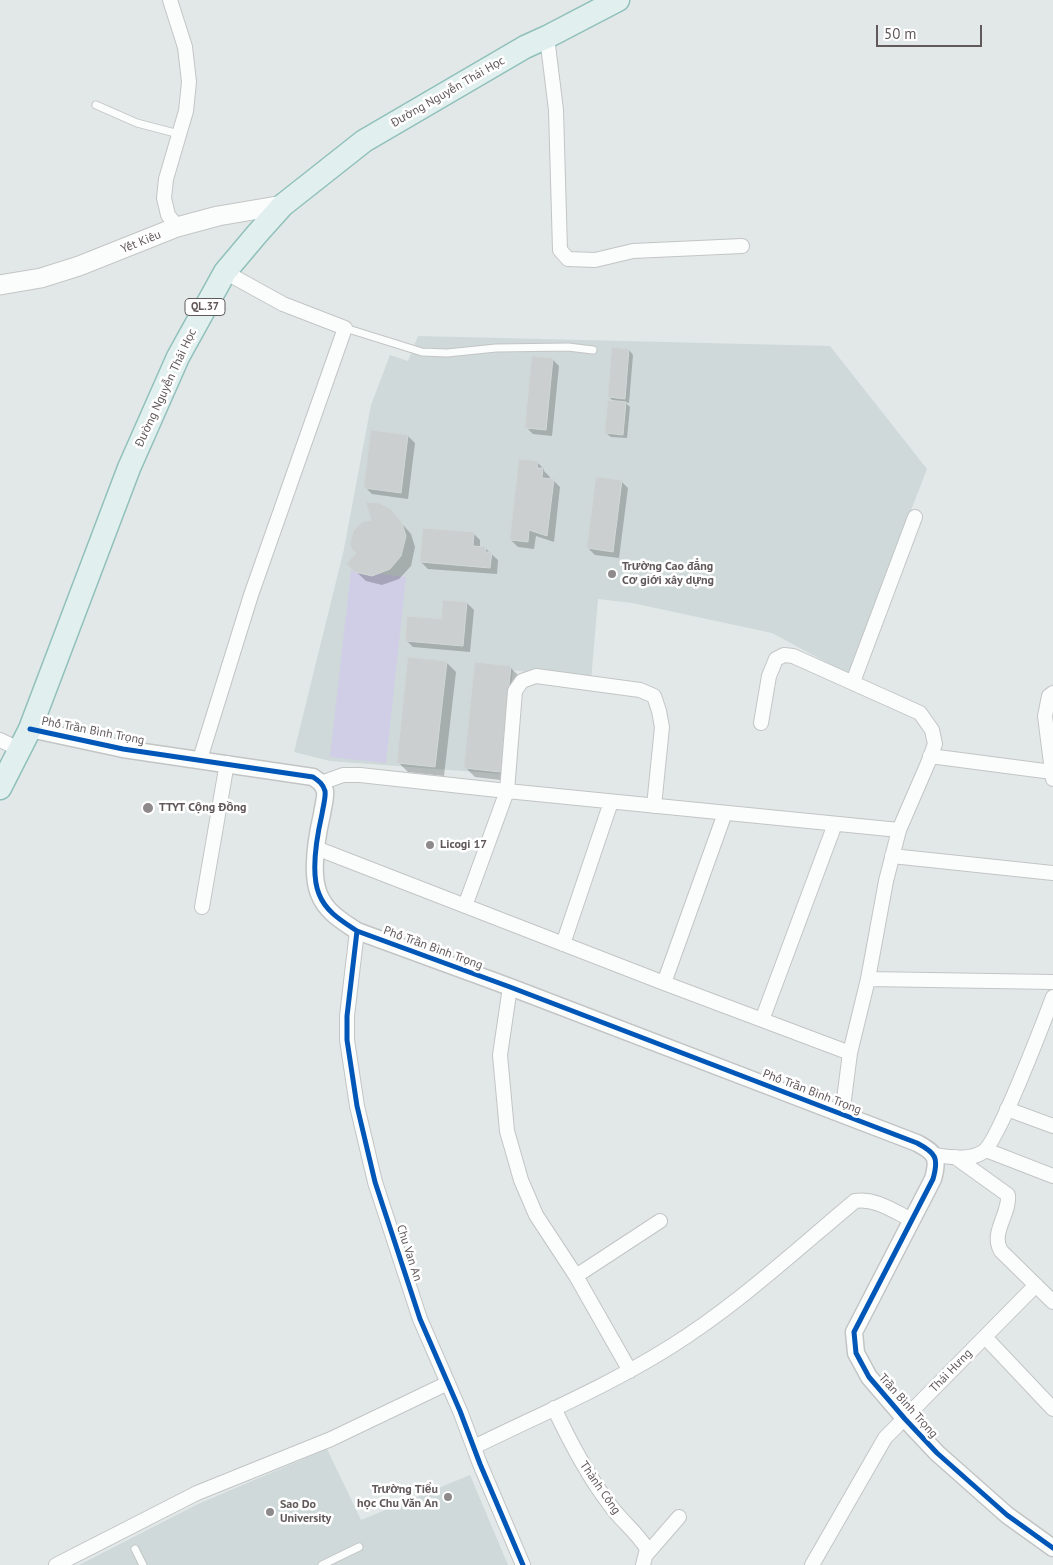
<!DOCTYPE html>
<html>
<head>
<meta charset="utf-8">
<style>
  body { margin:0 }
  #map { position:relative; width:1053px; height:1565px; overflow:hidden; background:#e2e8e8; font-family:"PT Sans",sans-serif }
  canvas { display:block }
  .scale { position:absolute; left:876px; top:25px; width:106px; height:22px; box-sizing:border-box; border:2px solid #61585a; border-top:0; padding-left:6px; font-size:15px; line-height:18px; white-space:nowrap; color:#61585a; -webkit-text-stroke:4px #fff; paint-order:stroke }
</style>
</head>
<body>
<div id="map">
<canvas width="1053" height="1565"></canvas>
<div class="scale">50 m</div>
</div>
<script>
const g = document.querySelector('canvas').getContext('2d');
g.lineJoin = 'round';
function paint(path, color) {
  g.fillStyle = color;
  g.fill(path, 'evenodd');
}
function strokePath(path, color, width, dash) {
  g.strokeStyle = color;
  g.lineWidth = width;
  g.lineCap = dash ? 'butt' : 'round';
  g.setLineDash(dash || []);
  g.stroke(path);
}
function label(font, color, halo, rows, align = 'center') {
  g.font = font + ' "PT Sans",sans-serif';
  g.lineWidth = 5;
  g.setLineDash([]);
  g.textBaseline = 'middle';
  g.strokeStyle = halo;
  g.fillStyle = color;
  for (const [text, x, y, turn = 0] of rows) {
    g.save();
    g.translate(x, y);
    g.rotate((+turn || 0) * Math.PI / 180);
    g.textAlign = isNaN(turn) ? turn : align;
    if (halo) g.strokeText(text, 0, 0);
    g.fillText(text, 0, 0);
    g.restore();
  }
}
paint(new Path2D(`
  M418 336 830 346 927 469 848 674 772 633 632 603 598 599 591 681 513 670 502 774 330 761 294 752 344 549 371 405 390 355 408 361Z
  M327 1449 361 1520 470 1475 508 1565H79L198 1504Z`), '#cfd9d9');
paint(new Path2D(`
  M351 570 406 577 386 763 330 757Z`), '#d0cee7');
paint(new Path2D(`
  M629 350 633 355 629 403 625 402 630 407 627 438 611 437 606 433 614 402 609 397Z
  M552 359 559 366 552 436 533 434 526 427Z
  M372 431 408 436 415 443 408 499 372 494 365 487Z
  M537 462 544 469V471L550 477 549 480H553L560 487 554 542 536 536 534 549 518 547 511 540Z
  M621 481 628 488 619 558 595 555 588 548Z
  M390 510 411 534 415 547 411 566 399 579 382 585 366 581 348 564 357 554 372 521Z
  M473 533 480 540V548H485L498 560 497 574 428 569 421 562Z
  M467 603 474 610 470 652 413 647 406 640 442 620Z
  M446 662 456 672 444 776 408 772 399 763Z
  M510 667 520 677 509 781 475 777 465 767Z`), '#0003');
const building = new Path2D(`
  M612 347 629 349 625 399 608 397Z
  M532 356 553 358 546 430 525 428Z
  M608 400 626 402 623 435 605 433Z
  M371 430 408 435 401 493 364 488Z
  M519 459 538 461 537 468H543L542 478 554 479 547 536 529 530 528 542 510 540Z
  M596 477 622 480 613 552 587 548Z
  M366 502 379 503 391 509 402 523 406 536 401 556 390 569 372 576 355 572 346 564 356 553 352 550 350 543 353 531 362 522 371 520Z
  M423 528 474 532 473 546 486 547 485 552H492L490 568 420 562Z
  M443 600 467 602 463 646 405 641 407 616 441 619Z
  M408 657 447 661 435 767 397 763Z
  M475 662 511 666 500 772 464 768Z`);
paint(building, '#cbcfcf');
strokePath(building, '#d1d8d7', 1);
const service = new Path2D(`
  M96 105 137 123 179 134
  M345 328 422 352 447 353 496 348 568 347 593 350
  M135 1549 143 1565
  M322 1565 359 1547`);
const minor = new Path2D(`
  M170 0 185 47 189 82 186 111 166 179 164 198 168 215 177 227
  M547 37 556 110 560 250 568 259 595 260 633 251 742 246
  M853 682 915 517
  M761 723 769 676 776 659 784 655 793 656 920 713 932 730 935 744 928 763 899 830 886 881 868 979 850 1053 842 1115
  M0 740 21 750
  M930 756 1052 772
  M200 759 251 595 345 328 283 304 225 272
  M1053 779 1045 716 1049 696 1053 693
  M321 783 343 775H360L507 791 899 830
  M316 848 664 983 850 1053
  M892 856 1053 873
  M465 906 507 791 515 691 522 681 536 676 640 690 654 696 659 711 662 727 654 806
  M202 907 227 763
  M357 931 347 1016V1040L357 1106 375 1182 420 1319 460 1411 480 1464 523 1565
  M563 944 611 802
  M868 979 1053 982
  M664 983 725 813
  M510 987 500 1055 507 1131 521 1180 536 1215 576 1276 630 1371
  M762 1020 835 824
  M1007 1109 1053 1126
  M986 1150 1053 1176
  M934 1155C951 1157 969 1161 983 1152 998 1142 1044 1021 1053 997
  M955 1157 1008 1195C1010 1214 990 1233 1001 1251L1053 1302
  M576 1276 660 1221
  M985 1337 1053 1409
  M554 1408C570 1442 587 1475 610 1505 621 1521 637 1532 647 1549L643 1565
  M474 1447C539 1415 608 1386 670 1347 736 1306 795 1251 855 1201 876 1198 893 1211 912 1220
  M646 1555 679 1517
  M56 1565 197 1493 331 1439 448 1383
  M812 1565 885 1438 1036 1285`);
const tertiary = new Path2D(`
  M30 729 123 749 313 777C319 781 323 784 325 791 326 797 323 807 322 814 317 836 310 872 319 894 326 912 342 921 357 931L510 987 917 1143C936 1153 939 1158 933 1179L854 1332 856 1353 869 1377 905 1419 937 1453 1007 1515 1053 1548`);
const secondary = new Path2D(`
  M0 285 41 278 79 266 177 227 218 216 283 205`);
const trunk = new Path2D(`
  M0 788 30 729 129 468 178 357 225 272 257 234 283 205 364 141 525 47 547 37 618 0`);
strokePath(service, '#c3c5c5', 9);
strokePath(minor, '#c3c5c5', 16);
strokePath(tertiary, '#c3c5c5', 19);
strokePath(secondary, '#c4c5c5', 21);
strokePath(trunk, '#90c0bb', 25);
strokePath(service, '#fbfcfc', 7);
strokePath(minor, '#fbfcfc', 14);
strokePath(tertiary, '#fbfcfc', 16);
strokePath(secondary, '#fbfcfc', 19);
strokePath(trunk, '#e2efef', 22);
strokePath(new Path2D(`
  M30 729 123 749 313 777C319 781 323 784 325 791 326 797 323 807 322 814 317 836 310 872 319 894 326 912 342 921 357 931L510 987 917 1143C936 1153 939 1158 933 1179L854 1332 856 1353 869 1377 905 1419 937 1453 1007 1515 1053 1548
  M357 931 347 1016V1040L357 1106 375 1182 420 1319 460 1411 480 1464 523 1565`), '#0057b8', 5);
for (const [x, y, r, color] of [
  [612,574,5,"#8e8a8c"],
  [148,808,6,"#8e8a8c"],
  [430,845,5,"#8e8a8c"],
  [448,1497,5,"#8e8a8c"],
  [270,1512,5,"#8e8a8c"]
]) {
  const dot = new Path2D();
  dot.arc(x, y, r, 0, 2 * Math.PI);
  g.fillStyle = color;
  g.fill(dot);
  strokePath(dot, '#fff', 2);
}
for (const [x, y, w] of [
  [205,307,40]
]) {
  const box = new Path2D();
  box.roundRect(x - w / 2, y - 8.5, w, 17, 4);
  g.fillStyle = '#fff';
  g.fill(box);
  strokePath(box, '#61585a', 1);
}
label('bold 11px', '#61585a', null, [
  ["QL.37",205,307]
]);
label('12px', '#61585a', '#fff', [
  ["Đường Nguyễn Thái Học",448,92,-30],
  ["Yết Kiêu",141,242,-22],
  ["Đường Nguyễn Thái Học",166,388,-65],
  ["Phố Trần Bình Trọng",93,731,11],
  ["Phố Trần Bình Trọng",433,948,20],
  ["Phố Trần Bình Trọng",812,1092,21],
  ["Chu Van An",409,1253,72],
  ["Thái Hưng",951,1371,-46],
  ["Trần Bình Trọng",908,1406,48],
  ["Thành Công",600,1488,55]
]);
label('bold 12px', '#61585a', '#fff', [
  ["Trường Cao đẳng",622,567],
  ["Cơ giới xây dựng",622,581],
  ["TTYT Cộng Đồng",159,808],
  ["Licogi 17",440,845],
  ["Trường Tiểu",438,1490,"right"],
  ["học Chu Văn An",438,1504,"right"],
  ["Sao Do",280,1505],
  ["University",280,1519]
], 'left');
</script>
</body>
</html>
